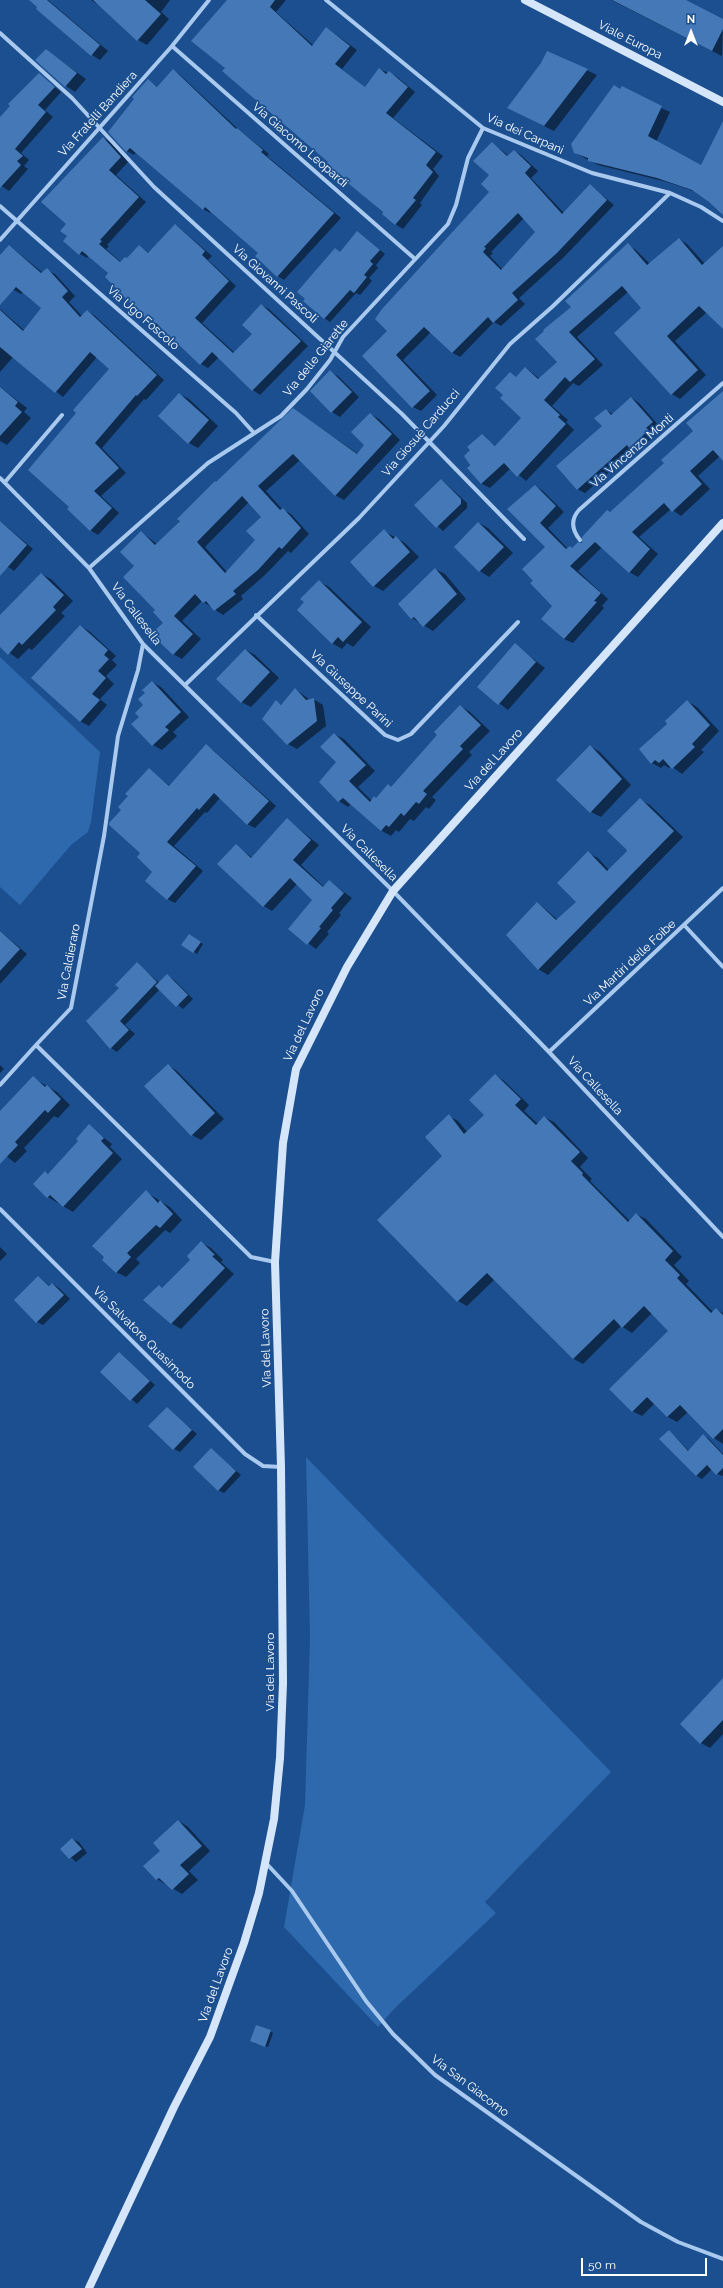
<!DOCTYPE html>
<html>
<head>
<meta charset="utf-8">
<style>
  body { margin:0 }
  #map { position:relative; width:723px; height:2288px; overflow:hidden; background:#1b4f8f; font-family:Raleway,sans-serif }
  canvas { display:block }
  .north { position:absolute; left:671px; top:12px; width:40px; height:40px; -webkit-text-stroke:3px #1b4f8f; paint-order:stroke; rotate:0deg; font-size:11px; font-weight:700; line-height:16px; text-align:center; color:#fff }
  .north::after { content:''; display:block; margin:auto; width:14px; height:18px; background:#fff; clip-path:polygon(50% 0,100% 100%,50% 72%,0 100%) }
  .scale { position:absolute; left:581px; top:2258px; width:126px; height:18px; box-sizing:border-box; border:2px solid #fff; border-top:0; padding-left:5px; font-size:12px; line-height:14px; white-space:nowrap; color:#fff; -webkit-text-stroke:3px #1b4f8f; paint-order:stroke }
</style>
</head>
<body>
<div id="map">
<canvas width="723" height="2288"></canvas>
<div class="north">N</div>
<div class="scale">50 m</div>
</div>
<script>
const g = document.querySelector('canvas').getContext('2d');
g.lineJoin = 'round';
function paint(path, color) {
  g.fillStyle = color;
  g.fill(path, 'evenodd');
}
function strokePath(path, color, width, dash) {
  g.strokeStyle = color;
  g.lineWidth = width;
  g.lineCap = dash ? 'butt' : 'round';
  g.setLineDash(dash || []);
  g.stroke(path);
}
function label(font, color, halo, rows, align = 'center') {
  g.font = font + ' Raleway,sans-serif';
  g.lineWidth = 3.5;
  g.setLineDash([]);
  g.textBaseline = 'middle';
  g.strokeStyle = halo;
  g.fillStyle = color;
  for (const [text, x, y, turn = 0] of rows) {
    g.save();
    g.translate(x, y);
    g.rotate((+turn || 0) * Math.PI / 180);
    g.textAlign = isNaN(turn) ? turn : align;
    if (halo) g.strokeText(text, 0, 0);
    g.fillText(text, 0, 0);
    g.restore();
  }
}
paint(new Path2D(`
  M0 657 100 752 91 822 88 832 71 845 20 905 0 887Z
  M306 1457 611 1772 485 1902 496 1913 395 2008 378 2027 284 1927 305 1805 310 1638Z`), '#2e69ad');
paint(new Path2D(`
  M30 0H48L108 51 100 60 92 55 37 9 38 7Z
  M91 0H170L161 12 169 19 147 45 138 40 103 8Z
  M228 0H286L276 12 313 45 327 28 357 50 342 69 366 88 379 69 396 76 415 92 393 118 443 156 433 169 439 176 420 203 422 205 403 229 395 224 330 162 224 70 226 68Z
  M611 0H684L723 20 722 56Z
  M46 50 86 79 75 92 66 86 36 60Z
  M548 52 597 75 554 131 518 113Z
  M173 70 179 74 238 129 269 154 267 156 341 218 284 280 278 276 259 253 211 211 210 213 203 209 136 152 134 155 127 151 136 99 148 80 158 87Z
  M39 74 61 92 45 110 53 117 21 153 29 160 24 166 28 169 9 191 0 185V119Z
  M621 90 670 112 656 142 701 166 723 136V214L699 193 667 182 598 165 575 153Z
  M103 138 111 142 128 162 116 175 146 202 107 245 109 246 106 249 121 262 127 259 139 246 149 253 176 225 212 256 208 260 236 286 202 323 235 353 254 334 261 305 269 309 308 346 260 395 253 390 219 357 208 368 201 364 163 328 154 324 110 273 89 255 87 258 80 254 68 236 67 224Z
  M492 143 509 156 514 151 521 155 538 171 531 178 564 213 590 185 614 205 564 257 519 298 525 304 501 326 494 322 460 357 453 353 431 332 403 360 437 395 421 411 413 407 364 356 389 331 491 192ZM524 218 536 232 503 270 490 256 493 253 491 252Z
  M357 232 385 254 376 265 378 268 369 278 372 281 360 295 356 293 330 322 324 318 340 253Z
  M679 239 687 244 705 264 723 252V327L707 312 675 341 706 375 680 399 672 394 642 308 628 292 577 337 603 365 579 386 573 383 552 406 568 420 566 422 574 430 526 481 511 468 490 488 482 484 468 468 482 436 496 446 522 418 504 395 510 374 517 378 526 368 540 379 558 362 572 307 628 245 636 250 650 264Z
  M10 246 43 273 47 270 55 274 75 296 69 302 82 316 88 311 95 316 164 380 146 400 144 399 102 448 126 473 101 496 119 513 98 535 90 530 70 506 78 413 110 369 97 357 63 397 13 357 0 372V309L25 331 42 308 24 292 21 294 14 290 0 277V256Z
  M330 372 338 376 359 397 340 417 332 412 311 391Z
  M0 387 27 408 24 412 31 418 7 445 0 441Z
  M723 392V459L720 456 698 476 710 489 681 516 671 509 639 537 658 554 638 577 629 572 602 547 578 571 608 599 602 606 604 608 573 643 564 639 542 619 554 606 534 581 547 547 508 509 535 486 543 491 564 512 548 528 568 549H573L583 544 611 513 666 463 694 431Z
  M179 394 189 399 218 426 198 448 189 443Z
  M632 398 639 403 660 427 653 432 656 435 637 451 635 450 585 493 577 489 604 426 606 410 613 414Z
  M370 414 379 419 400 440 344 500 335 495 300 460 266 491 282 509 291 514 309 534 291 553 288 551 266 574 241 596 243 599 223 615 202 601 182 621 201 639 182 659 173 654 164 623 135 566 141 532 157 544 217 483 302 415 358 454 366 445ZM249 502 263 517 256 540 227 572 205 547Z
  M442 480 467 503V508L443 531 415 505Z
  M0 521 33 549 14 571 0 561Z
  M479 523 488 528 513 553 489 577 480 571Z
  M384 531 405 543 419 557 383 591 374 586Z
  M435 569 445 574 466 599 433 631 412 618 400 604Z
  M41 574 51 579 73 601 61 613 65 616 32 650 29 648 18 659 0 646V616Z
  M319 581 329 587 371 627 353 647 347 643 342 649 332 643 305 602Z
  M80 626 89 631 116 656 112 660 117 665 106 676 114 684 100 699 107 705 89 726 80 721Z
  M515 645 545 668 508 710 478 687Z
  M246 650 255 655 279 678 251 707 241 702Z
  M152 682 161 687 189 717 173 732 177 736 162 750 153 745 133 724 140 717 145 706 146 693Z
  M295 689 310 700 313 699 323 705 326 726 297 749 288 744 276 702 282 705Z
  M687 701 697 707 719 731 701 750 704 752 682 774 671 766 669 768 664 765 661 768 652 763 668 724Z
  M460 706 470 712 490 731 469 752 472 755 432 797 436 800 429 809 426 807 414 821 410 819 399 832 396 830 391 836 382 831 351 804 348 807 339 801 320 782 338 762 334 734 344 739 375 771 358 787 372 801 377 799 392 788 439 735Z
  M206 746 213 750 276 806 255 828 247 824 220 798 207 813 205 812 174 846 203 871 175 903 167 899 142 853 122 810 129 796 149 769 170 786Z
  M590 746 600 752 631 785 601 817 591 812Z
  M640 800 650 805 683 837 548 975 538 969V903L558 920 577 902 588 853 598 858 609 870 628 850Z
  M287 819 319 845 301 865 324 887 329 881 352 898 339 913 341 915 327 932 329 934 316 949 289 929 314 900 297 884 272 911 264 906 219 864 236 846 253 858Z
  M0 931 27 954 0 984Z
  M189 935 203 944 197 954 183 944Z
  M137 964 160 983 167 976 173 979 193 999 183 1009 160 989 125 1025 135 1034 117 1052 111 1048 87 1021 120 988Z
  M0 1065 4 1069 0 1073Z
  M168 1065 177 1071 224 1119 201 1140 192 1135Z
  M495 1075 504 1081 529 1105 524 1111 538 1124 544 1117 554 1122 588 1158 580 1167 592 1179 590 1181 630 1221 636 1214 646 1219 682 1257 674 1265 689 1281 686 1284 713 1312 716 1309 723 1313V1444L714 1438 688 1412 677 1422 668 1417 655 1403 642 1416 632 1411 670 1331 652 1313 632 1333 621 1326 583 1364 574 1359 495 1279 467 1306 458 1301 444 1156 449 1116 458 1121 468 1133 486 1115Z
  M33 1078 57 1092 70 1105 58 1118 54 1116 24 1148 27 1151 15 1163 0 1151V1112Z
  M89 1126 112 1144 110 1147 122 1159 73 1212 48 1197 46 1172 49 1174 80 1141Z
  M146 1192 170 1207 182 1220 170 1233 165 1230 136 1259 140 1263 126 1277 116 1272Z
  M202 1243 211 1248 223 1260 221 1262 234 1274 181 1329 171 1323 163 1289 192 1259Z
  M0 1247 7 1254 0 1261Z
  M39 1277 50 1286 53 1284 59 1288 70 1299 43 1325 37 1322Z
  M119 1353 155 1385 137 1404 101 1372Z
  M167 1408 197 1434 180 1452 174 1449Z
  M669 1431 689 1451 704 1436 709 1439 723 1454V1476L717 1474 712 1469 702 1479 697 1476 661 1439Z
  M211 1449 241 1475 224 1493 218 1490Z
  M723 1679V1734L710 1748 701 1743 681 1724Z
  M179 1821 188 1827 210 1851 189 1871 198 1880 182 1894 157 1879 161 1851Z
  M72 1839 79 1842 87 1853 76 1862 62 1849Z
  M270 2031 273 2033 268 2047 254 2043Z`), '#0007');
paint(new Path2D(`
  M29 0H47L100 45 91 56 36 9 37 7Z
  M93 0H145L161 14 137 41Z
  M227 0H275L270 7 312 46 326 27 350 46 335 64 365 87 379 68 386 74 389 71 408 87 386 113 436 152 426 165 433 172 413 198 416 200 395 225 382 214 383 212 326 165 328 162 222 71 225 68 191 41Z
  M612 0H686L723 19V29L712 51Z
  M46 49 77 73 65 87 35 60Z
  M547 51 588 69 544 126 507 108 541 63Z
  M173 69 236 129 237 128 263 150 261 152 334 213 277 277 255 256 258 253 205 207 203 210 130 148 126 152 108 132 134 99 132 97 148 79 157 87Z
  M39 73 55 87 38 105 46 112 15 149 23 156 17 161 21 165 0 188V117L10 106 8 104Z
  M614 85 620 89 622 86 662 106 648 136 701 165 723 121V215L709 202 692 190 657 178 588 161V158L574 153 571 144Z
  M103 137 121 157 109 170 139 197 100 240 102 241 99 244 120 262 125 257 127 258 139 245 148 253 175 224 205 251 202 255 229 281 195 318 233 353 252 334 242 325 261 304 301 341 252 391 212 352 200 365 156 323 154 325 141 314 105 277 108 273 82 251 79 255 63 241 67 236 60 231 66 224 41 202Z
  M492 142 507 156 514 150 531 166 525 173 562 214 590 184 607 200 557 253 512 293 518 300 493 323 488 317 452 353 424 327 396 355 430 391 412 408 362 356 387 331 375 319 382 309 489 192 481 184 489 175 473 161ZM518 213 535 232 501 270 483 252 486 248 484 247Z
  M357 231 380 250 370 261 373 264 364 275 367 277 354 293 350 290 324 319 303 301 305 299 297 292 335 248 340 252Z
  M679 238 702 265 723 246V329L699 306 667 336 698 370 671 395 614 333 641 308 622 286 569 332 595 359 570 382 565 377 544 400 560 415 558 417 566 424 517 477 504 463 481 484 467 468 470 465 464 456 470 450 467 447 482 434 495 446 521 418 500 398 503 395 495 388 510 372 516 377 525 367 538 379 557 362 535 339 544 331 543 330 571 307 565 301 628 243 647 265Z
  M9 245 41 273 47 268 68 291 62 297 80 317 87 310 157 375 137 396 136 395 95 443 119 468 94 491 112 508 90 531 67 509 69 507 28 470 76 413 73 410 109 369 90 352 55 393 0 347V310L23 331 41 308 16 287 0 305V255Z
  M330 370 352 392 331 413 310 391Z
  M0 387 18 402 15 406 22 412 0 436Z
  M723 391V461L713 450 690 471 702 484 672 512 664 503 632 532 650 549 629 573 595 542 570 566 601 593 594 601 597 602 564 639 541 619 552 606 530 583 533 581 522 569 545 547 507 509 535 485 556 506 540 523 566 549 570 546 572 548 578 542 582 543V537L607 510 610 512 664 463 661 460 693 431 686 423Z
  M179 393 209 420 188 444 158 416Z
  M631 397 653 422 646 428 649 430 629 448 627 445 577 490 556 466 602 426 594 418 606 409 611 415Z
  M293 408 357 454 364 445 351 432 370 413 392 434 335 496 293 454 258 486 280 510 283 508 301 528 282 549 279 547 258 570 233 591 236 594 214 611 206 601 203 603 195 594 174 616 193 634 173 655 151 634 163 623 153 612 155 610 123 577 134 566 120 552 141 531 155 545 180 521 177 519 215 481 216 482ZM242 496 261 517 246 531 255 540 225 573 197 542Z
  M441 479 461 499V504L436 528 414 505Z
  M0 521 27 545 0 576Z
  M478 522 504 547 479 572 454 547Z
  M384 529 393 539 396 536 410 552 373 587 350 562Z
  M435 568 457 594 423 627 414 617 411 619 398 604Z
  M41 573 64 595 53 607 56 610 22 645 19 642 8 655 0 647V615Z
  M319 580 362 622 343 642 338 637 332 644 297 610 304 602 300 599Z
  M80 625 108 650 104 655 109 659 98 671 106 678 92 694 100 700 80 722 31 678Z
  M515 643 536 662 498 705 477 687Z
  M245 649 270 672 241 703 216 679Z
  M152 681 181 712 165 727 169 730 152 746 131 724 139 717 135 713 143 705 138 699 145 693 142 690Z
  M295 688 306 700 314 698 317 721 287 745 262 719 276 700 281 705Z
  M687 700 710 725 692 744 695 747 672 769 663 759 659 763 655 760 651 764 639 749 667 724 665 721Z
  M460 705 481 725 460 746 463 749 423 791 427 794 419 804 416 802 404 816 401 813 389 827 386 825 381 831 343 798 338 802 319 782 336 762 320 747 334 733 366 765 349 781 370 802 374 796 376 798 388 784 391 787 437 735 434 732Z
  M206 744 269 801 247 825 214 793 199 810 197 808 167 842 196 866 167 900 145 881 152 872 137 857 140 853 109 825V823L121 810 118 807 128 796 125 794 149 768 169 786Z
  M590 745 622 779 590 813 556 780Z
  M640 798 674 831 538 970 506 935 537 902 556 920 576 902 557 883 588 851 607 871 626 852 627 850 607 831Z
  M287 818 311 840 293 860 323 887 329 880 344 893 331 908 333 910 319 927 321 928 307 945 288 929 312 900 290 878 263 907 217 864 236 844 251 858Z
  M0 931 20 949 0 971Z
  M189 934 201 942 193 953 181 945Z
  M137 962 157 982 120 1021 129 1030 110 1049 86 1021 119 988 115 985Z
  M167 974 188 995 176 1007 155 986Z
  M168 1064 215 1113 191 1136 144 1086Z
  M495 1074 521 1099 515 1105 536 1125 544 1116 580 1152 571 1161 583 1173 582 1175 628 1222 636 1213 673 1251 665 1260 680 1275 677 1278 711 1313 716 1308 723 1315V1429L713 1439 680 1405 667 1417 647 1397 632 1412 609 1389 668 1331 644 1306 622 1328 614 1319 573 1359 487 1273 457 1302 377 1220 442 1156 425 1137 449 1114 464 1134 484 1115 469 1100Z
  M33 1076 45 1087 47 1085 61 1099 48 1113 45 1110 15 1142 18 1145 0 1164V1111Z
  M89 1124 104 1138 101 1141 113 1153 63 1207 50 1195 47 1198 33 1184 45 1171 48 1174 78 1141 76 1139Z
  M146 1190 158 1203 160 1200 173 1214 160 1228 156 1225 127 1253 131 1257 116 1273 102 1260 104 1257 92 1246Z
  M201 1241 215 1255 212 1256 225 1268 171 1324 143 1300 159 1285 162 1288 190 1260 187 1256Z
  M38 1276 49 1286 52 1283 64 1295 36 1323 14 1300Z
  M119 1352 150 1381 130 1401 100 1372Z
  M167 1407 192 1430 173 1450 148 1426Z
  M669 1430 688 1451 703 1434 723 1455V1468L716 1475 707 1465 696 1476 659 1439Z
  M211 1448 236 1471 218 1491 193 1467Z
  M723 1678V1720L700 1744 680 1724Z
  M178 1820 202 1846 180 1865 189 1874 172 1890 159 1878 156 1880 143 1866 160 1851 153 1843Z
  M72 1838 82 1849 69 1859 60 1849Z
  M256 2025 271 2030 265 2047 250 2041Z`), '#4478b7');
strokePath(new Path2D(`
  M326 0 483 128 592 173 670 193 701 207 723 221
  M0 33 72 98 154 187 402 414 524 539
  M172 46 415 259
  M0 206 236 413 254 433
  M0 240 172 46 209 0
  M0 478 89 568 143 644 393 891 549 1052 723 1237
  M5 482 62 415
  M580 540C572 530 570 520 579 510L723 383
  M89 568 208 463 281 416 307 389 330 360 343 337 448 224 456 205 468 158 483 128
  M256 615 385 735 398 740 411 734 518 622
  M143 644 138 670 118 736 104 836 71 1008 36 1045 251 1257 275 1262
  M185 685 359 518 444 426 510 344 552 307 670 193
  M685 926 723 967
  M549 1052 723 888
  M0 1085 36 1045
  M0 1209 245 1454 263 1466 281 1467
  M265 1862 292 1891 366 2001 393 2034 435 2075 641 2222 678 2242 723 2259`), '#a9c9ee', 4);
strokePath(new Path2D(`
  M525 0 723 102
  M89 2288 174 2107 210 2037 244 1943 259 1893 274 1819 280 1758 283 1683 281 1467 275 1262 283 1143 296 1069 347 967 393 891 723 523`), '#d6e6fa', 8);
label('12px', '#fff', '#1b4f8f', [
  ["Viale Europa",630,40,27],
  ["Via Fratelli Bandiera",98,114,-48],
  ["Via dei Carpani",525,134,24],
  ["Via Giacomo Leopardi",300,145,41],
  ["Via Giovanni Pascoli",275,284,42],
  ["Via Ugo Foscolo",143,318,41],
  ["Via delle Giarette",316,358,-51],
  ["Via Giosuè Carducci",421,433,-49],
  ["Via Vincenzo Monti",632,451,-41],
  ["Via Callesella",136,614,53],
  ["Via Giuseppe Parini",351,689,43],
  ["Via del Lavoro",494,760,-48],
  ["Via Callesella",369,853,45],
  ["Via Caldieraro",69,962,-79],
  ["Via Martiri delle Foibe",630,963,-43],
  ["Via del Lavoro",304,1025,-65],
  ["Via Callesella",595,1086,47],
  ["Via Salvatore Quasimodo",144,1338,45],
  ["Via del Lavoro",266,1348,-92],
  ["Via del Lavoro",270,1672,-90],
  ["Via del Lavoro",216,1985,-70],
  ["Via San Giacomo",470,2086,37]
]);
</script>
</body>
</html>
